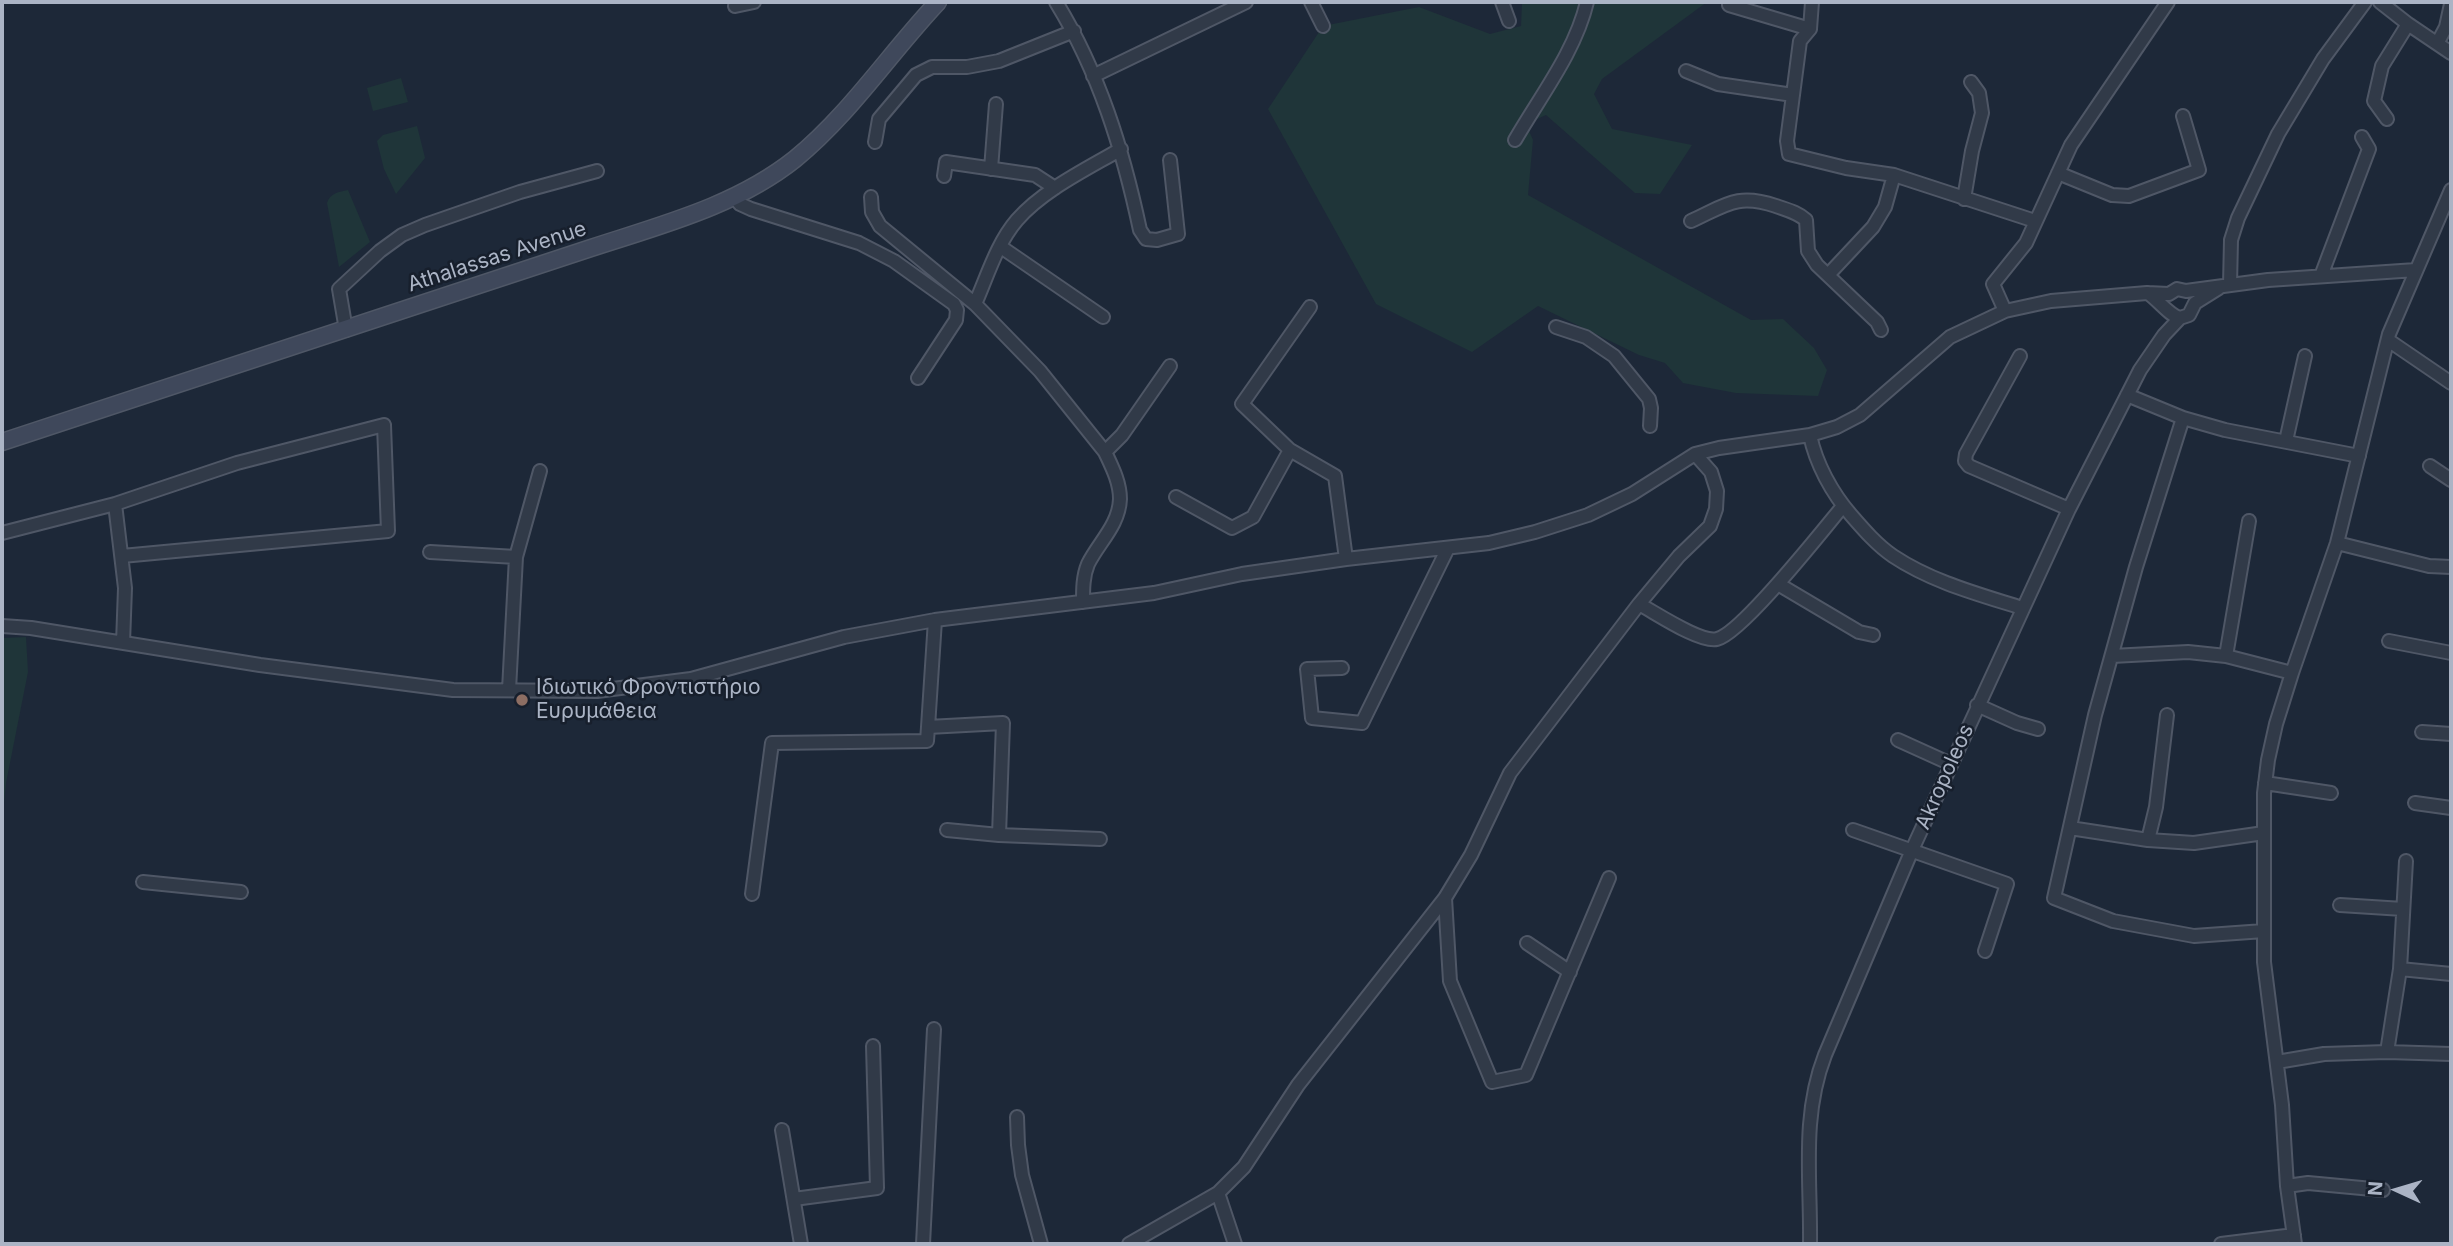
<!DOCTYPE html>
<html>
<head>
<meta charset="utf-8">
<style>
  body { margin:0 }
  #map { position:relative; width:2453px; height:1246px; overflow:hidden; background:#1d2838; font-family:Inter,sans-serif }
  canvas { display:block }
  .frame { position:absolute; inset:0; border:4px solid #abb4c5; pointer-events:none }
  .north { position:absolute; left:2362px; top:1155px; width:70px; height:70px; -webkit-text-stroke:5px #171f2c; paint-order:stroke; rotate:274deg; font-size:19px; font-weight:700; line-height:28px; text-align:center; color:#abb4c5 }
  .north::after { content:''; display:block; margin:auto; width:24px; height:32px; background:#abb4c5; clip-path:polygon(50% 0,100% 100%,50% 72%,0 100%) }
</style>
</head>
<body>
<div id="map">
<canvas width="2453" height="1246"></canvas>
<div class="frame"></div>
<div class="north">N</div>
</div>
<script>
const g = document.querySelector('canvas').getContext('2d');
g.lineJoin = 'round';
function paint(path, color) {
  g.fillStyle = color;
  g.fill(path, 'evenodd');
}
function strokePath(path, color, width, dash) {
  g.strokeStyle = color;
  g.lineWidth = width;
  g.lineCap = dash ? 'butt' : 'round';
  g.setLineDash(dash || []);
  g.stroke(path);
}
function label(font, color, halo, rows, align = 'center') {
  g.font = font + ' Inter,sans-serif';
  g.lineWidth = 5;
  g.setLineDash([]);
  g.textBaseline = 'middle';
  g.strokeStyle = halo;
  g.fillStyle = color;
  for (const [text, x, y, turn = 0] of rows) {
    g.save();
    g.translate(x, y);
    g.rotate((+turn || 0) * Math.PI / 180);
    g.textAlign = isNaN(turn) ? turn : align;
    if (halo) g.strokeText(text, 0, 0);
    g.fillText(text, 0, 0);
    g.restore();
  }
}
paint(new Path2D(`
  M1522 2H1707L1602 79 1594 94 1612 129 1692 145 1660 194 1635 193 1546 115 1526 124 1533 140 1528 195 1751 320 1783 319 1814 348 1827 370 1818 396 1736 393 1683 383 1665 363 1639 355 1538 306 1472 352 1376 304 1268 109 1323 26 1419 7 1490 34 1521 26Z
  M401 78 408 102 373 111 367 88Z
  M417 126 425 158 396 194 384 169 377 141 383 135Z
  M348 190 370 242 339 267 327 203C330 193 339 192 348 190Z
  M26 637 28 672 6 783 2 823V638Z`), '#1f3539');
const street = new Path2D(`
  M1056 2C1099 72 1123 150 1140 230L1146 239 1157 240 1178 234 1170 160
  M1311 2 1323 26
  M1502 2 1509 21
  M1812 2 1810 29 1800 41 1787 141 1789 154 1846 168 1894 175 2035 221
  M2380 2 2408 24 2451 53
  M1729 5 1810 29
  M735 6 754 2
  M2438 42 2446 27 2451 4
  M1686 71 1718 84 1793 95
  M1093 76 1246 2
  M2387 119 2374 101 2382 66 2408 24
  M1515 140C1541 95 1575 52 1587 2
  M875 142 879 119 916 75 932 67H967L999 61 1074 31
  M991 169 996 104
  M2058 173 2112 195 2129 196 2199 170 2183 116
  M944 176 946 162 1035 175 1055 188
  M734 197 740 204 751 209 859 243 894 261 954 304 957 310 956 320 918 378
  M871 197 872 212 880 226 975 304 1040 371 1105 452 1122 435 1170 366
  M1964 199 1972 151 1982 113 1979 93 1971 82
  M1691 221C1726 205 1737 193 1776 206 1787 210 1797 212 1806 220L1808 251 1817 265 1877 322 1881 330
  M1001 247 1103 317
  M1828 275 1873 227 1885 207 1894 175
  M2321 276 2369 149 2362 137
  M2230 285 2231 240 2238 218 2278 134 2323 59 2365 2
  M2148 293C2158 300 2170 316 2180 318
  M975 304C987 277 997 243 1017 220 1043 190 1087 169 1121 149
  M1310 307 1242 404 1290 450 1335 476 1346 559
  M2005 311 1993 284 2026 243 2071 145 2168 2
  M1556 327 1586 337 1614 356 1649 399 1651 408 1650 426
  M346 330 339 289 380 251 402 235 425 225 520 192 597 171
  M2388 340 2451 383
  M2020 356 1966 454 1965 461 1969 466 2069 509
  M2127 395 2183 418 2225 430 2359 456
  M2183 418 2136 567 2095 715 2054 898 2113 921 2194 936 2264 931
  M1810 435C1816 464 1832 493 1851 515 1864 530 1877 545 1893 556 1932 582 1978 594 2022 608
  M2286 441 2305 356
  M2430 466 2451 480
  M1176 497 1232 528 1253 517 1290 450
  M115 504 125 588 123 643
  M2 533 115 504 237 463 384 425 388 531 122 556
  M2337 543 2429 566 2451 567
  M430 552 516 557
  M1778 584 1859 632 1873 635
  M1083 602C1083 589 1083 576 1088 564 1099 542 1119 525 1120 499 1120 482 1112 467 1105 452
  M1639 604C1656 613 1700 643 1717 639 1742 633 1823 530 1843 506
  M2 626 31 628 260 665 453 690 597 691 691 679 844 637 935 620 1154 593 1242 574 1346 559 1489 543 1535 532 1588 515 1632 494 1695 454 1719 448 1810 435 1837 427 1860 415 1950 337 2005 311 2051 301 2147 293 2169 294 2177 289 2186 291 2268 280 2416 270
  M2389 641 2451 653
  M2112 656 2188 652 2226 656 2292 673
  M2226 656 2249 521
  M1342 668 1307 669 1312 718 1362 723 1448 548
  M509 690 516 557 540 471
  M1977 705 2017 723 2038 729
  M928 727 935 620
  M2422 732 2451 734
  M1898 740 1951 764
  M2265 783 2331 793
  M2415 803 2451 808
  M2070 828 2148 840 2194 843 2264 833
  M947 830 999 835 1100 839
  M1853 830 2007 884 1985 951
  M2148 840 2156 807 2167 715
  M143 882 241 892
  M752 894 772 743 927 741 928 727 1003 723 999 835
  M1445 898 1450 981 1492 1082 1526 1075 1609 878
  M2340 905 2403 909
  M1527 943 1570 972
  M2400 969 2451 974
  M2387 1052 2400 969 2406 861
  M2277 1062 2324 1054 2387 1052 2451 1054
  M1017 1117 1018 1145 1022 1175 1041 1244
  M782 1130 801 1244
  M2287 1186 2308 1183 2383 1190
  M1218 1193 1235 1244
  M794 1199 877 1188 873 1046
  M923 1244 934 1029
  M1129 1244 1218 1193 1244 1167 1298 1085 1445 898 1471 855 1510 773 1639 604 1679 556 1710 526 1716 509 1717 491 1711 472 1695 454
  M1810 1244C1811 1179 1801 1117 1825 1055L1912 850 2069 509 2140 370 2164 335 2180 318 2189 315 2195 303 2219 288
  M2221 1244 2294 1235
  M2295 1244 2287 1186 2282 1105 2264 962V793L2268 760 2276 724 2292 673 2337 543 2389 334 2451 190`);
const secondary = new Path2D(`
  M2 442 591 248C661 225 736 206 795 159 850 114 889 54 938 2`);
strokePath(street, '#4f5766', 16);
strokePath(secondary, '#4f5766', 19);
strokePath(street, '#313a48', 12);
strokePath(secondary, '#3f485b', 16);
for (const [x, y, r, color] of [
  [522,700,7,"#8d6e63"]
]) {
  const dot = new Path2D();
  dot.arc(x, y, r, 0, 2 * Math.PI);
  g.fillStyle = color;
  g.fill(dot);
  strokePath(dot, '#171f2c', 2.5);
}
label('21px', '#abb4c5', '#171f2c', [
  ["Athalassas Avenue",497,257,-18],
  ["Akropoleos",1945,777,-66]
]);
label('21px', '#abb4c5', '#171f2c', [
  ["Ιδιωτικό Φροντιστήριο",536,688],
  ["Ευρυμάθεια",536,712]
], 'left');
</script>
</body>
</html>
